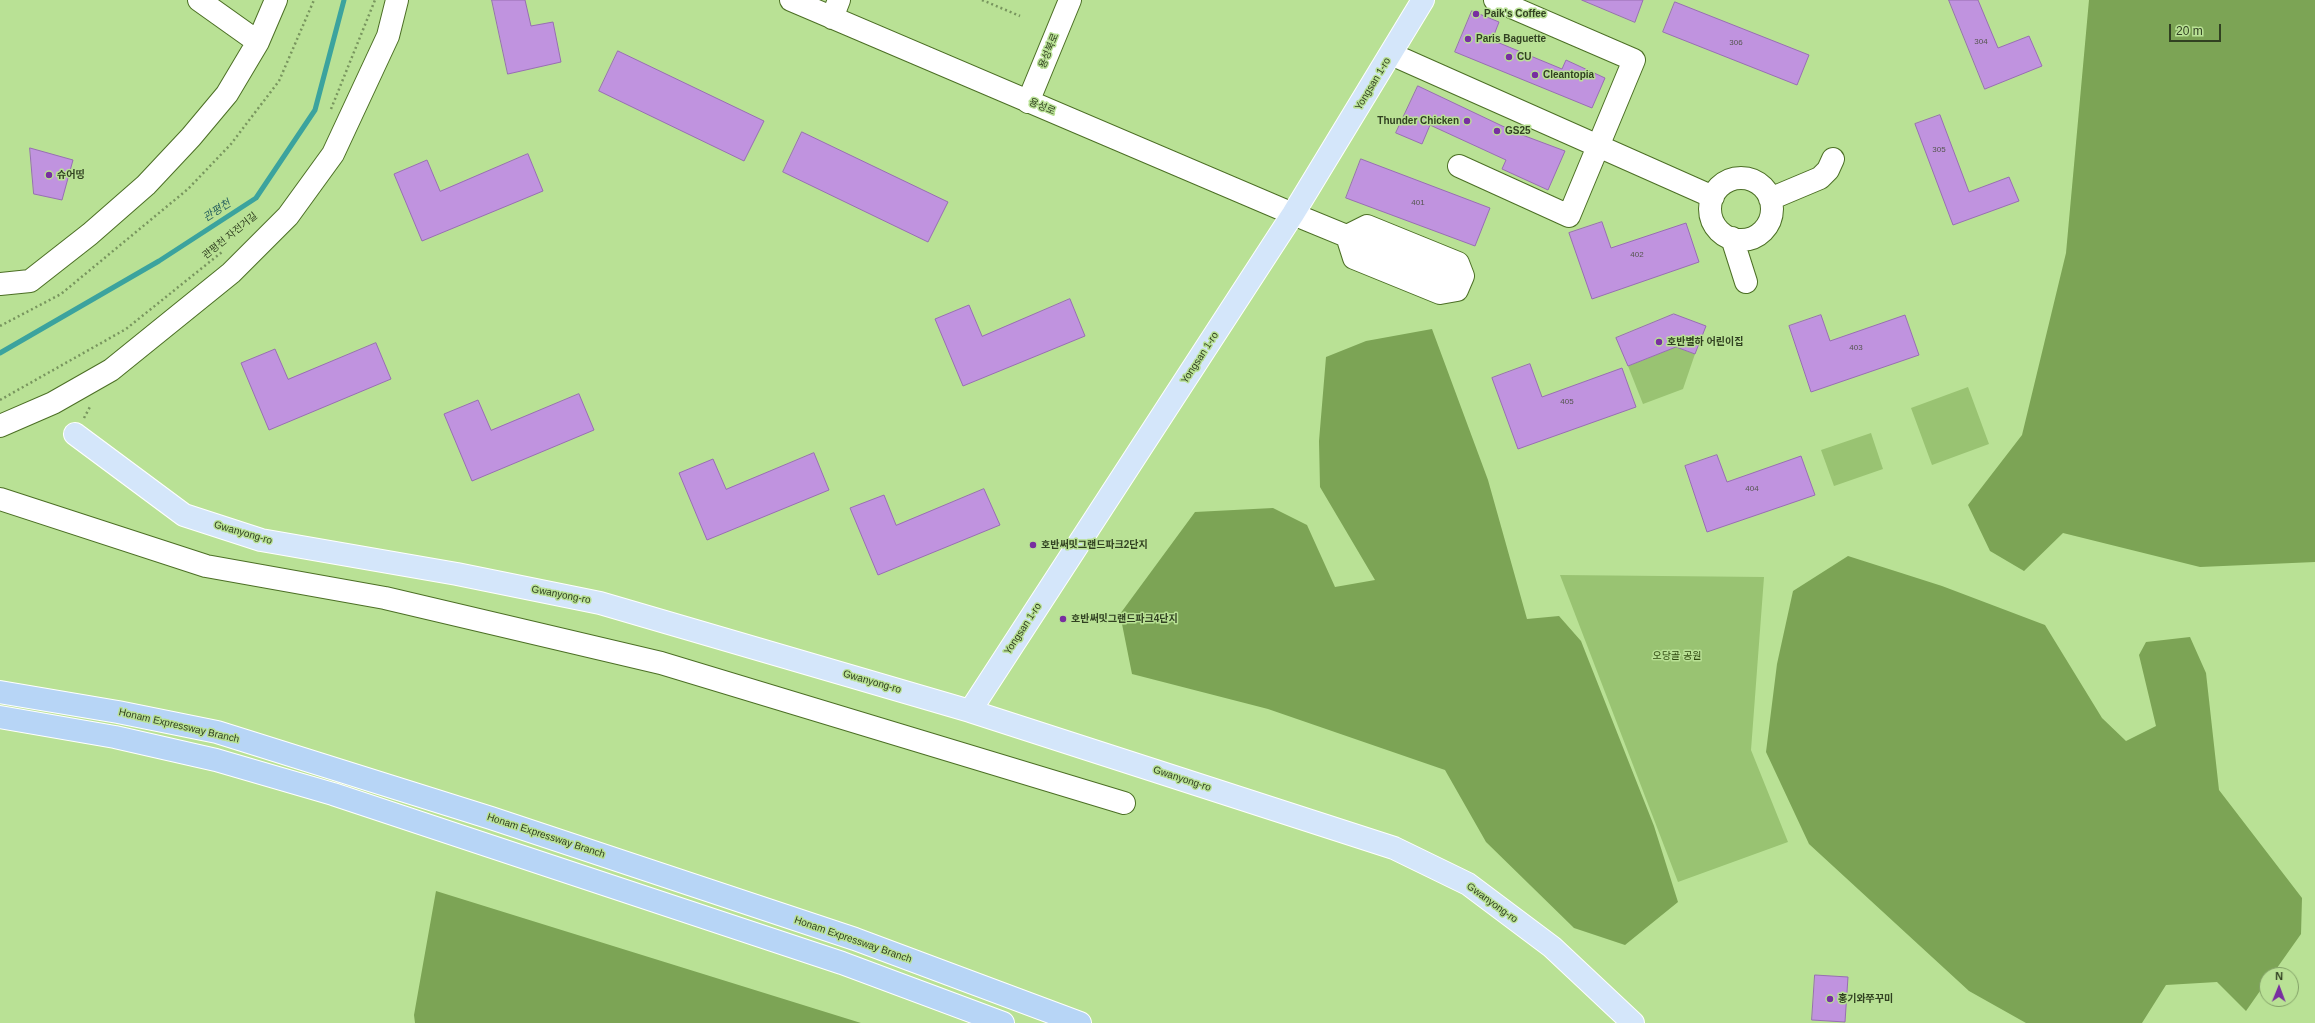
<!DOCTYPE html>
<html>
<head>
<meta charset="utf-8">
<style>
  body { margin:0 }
  #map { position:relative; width:2315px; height:1023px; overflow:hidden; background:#b9e195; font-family:Arial,sans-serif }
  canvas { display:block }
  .north { position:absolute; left:2259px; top:967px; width:40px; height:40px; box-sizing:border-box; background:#b9e195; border:1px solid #83a167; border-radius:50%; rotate:1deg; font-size:11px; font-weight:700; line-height:16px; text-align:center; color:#314121 }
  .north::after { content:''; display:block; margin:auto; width:14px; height:18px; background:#782ea0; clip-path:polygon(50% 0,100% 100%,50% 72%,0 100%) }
  .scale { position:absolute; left:2169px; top:24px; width:52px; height:18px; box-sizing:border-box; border:2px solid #314121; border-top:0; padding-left:5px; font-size:12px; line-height:14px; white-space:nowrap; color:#314121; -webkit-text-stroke:3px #b9e195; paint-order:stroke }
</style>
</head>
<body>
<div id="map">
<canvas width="2315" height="1023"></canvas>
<div class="north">N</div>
<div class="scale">20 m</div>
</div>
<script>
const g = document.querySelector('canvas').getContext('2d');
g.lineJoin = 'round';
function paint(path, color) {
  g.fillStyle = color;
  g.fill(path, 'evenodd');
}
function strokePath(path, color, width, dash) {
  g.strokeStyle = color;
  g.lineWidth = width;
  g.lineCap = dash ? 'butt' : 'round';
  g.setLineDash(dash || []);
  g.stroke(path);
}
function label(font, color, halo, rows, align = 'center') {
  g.font = font + ' Arial,"Noto Sans KR",sans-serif';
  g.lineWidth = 3;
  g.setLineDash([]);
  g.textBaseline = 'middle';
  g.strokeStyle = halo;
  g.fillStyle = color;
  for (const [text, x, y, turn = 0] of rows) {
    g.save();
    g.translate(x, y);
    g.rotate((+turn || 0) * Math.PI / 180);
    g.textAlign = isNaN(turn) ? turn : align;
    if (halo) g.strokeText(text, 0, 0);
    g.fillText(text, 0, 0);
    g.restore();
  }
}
paint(new Path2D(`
  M1676 347 1695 354 1683 389 1643 404 1628 366Z
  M1968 387 1989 444 1932 465 1911 408Z
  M1871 433 1883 469 1834 486 1821 450Z
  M1560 575 1764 577 1751 750 1788 842 1678 882Z`), '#99c372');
paint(new Path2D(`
  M2089 0H2315V562L2200 567 2063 533 2024 571 1990 551 1968 505 2022 435 2066 253Z
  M1432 329 1488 480 1527 619 1559 616 1581 641 1654 826 1678 902 1625 945 1574 928 1486 842 1445 770 1268 709 1132 674 1120 614 1195 512 1273 508 1307 525 1335 587 1375 580 1320 487 1319 441 1326 357 1366 341Z
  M1848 556 1942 586 2045 625 2102 718 2126 741 2156 726 2139 655 2146 642 2190 637 2206 673 2219 790 2302 898 2301 934 2272 975H2267V981L2246 1011 2217 982 2166 985 2142 1023H2026L1969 991 1809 844 1766 752 1777 664 1793 591Z
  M436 891 861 1023H415L414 1015Z`), '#7ca455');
strokePath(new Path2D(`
  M0 353 159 261 256 198 315 110 344 0`), '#3ba39e', 5);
const building = new Path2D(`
  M492 0H525L531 26 553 22 561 62 508 74Z
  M1582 0H1643L1635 22Z
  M1949 0H1978L1998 48 2029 36 2042 66 1985 89Z
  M1675 2 1809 55 1797 85 1663 32Z
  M1472 11 1499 22 1492 40 1562 69 1566 60 1605 78 1592 108 1455 52Z
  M618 51 764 121 744 161 599 91Z
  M1418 86 1517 133 1565 151 1548 190 1502 169 1506 160 1430 125 1422 144 1396 133Z
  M1940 115 1969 192 2009 177 2019 201 1953 225 1915 124Z
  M802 132 948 202 928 242 783 172Z
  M30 148 73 160 62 200 34 194Z
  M528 154 543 191 422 241 394 174 427 160 440 191Z
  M1361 159 1490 208 1475 246 1346 198Z
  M1602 222 1611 248 1686 223 1699 262 1592 299 1569 233Z
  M1070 299 1085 336 963 386 935 319 969 305 982 336Z
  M1674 314 1706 326 1695 354 1676 347 1628 366 1616 338Z
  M1821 315 1830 341 1905 315 1919 355 1811 392 1789 326Z
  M376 343 391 379 269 430 241 363 275 349 288 379Z
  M1530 364 1542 397 1622 368 1636 407 1518 449 1492 378Z
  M579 394 594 430 472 481 444 414 478 400 491 430Z
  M814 453 829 490 707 540 679 473 713 459 726 489Z
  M1717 455 1727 482 1801 456 1815 495 1707 532 1685 466Z
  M984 489 1000 525 878 575 850 508 884 495 896 525Z
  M1815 975 1848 977 1845 1022 1812 1020Z`);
paint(building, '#c093df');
strokePath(building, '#976eb2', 1);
const minor = new Path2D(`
  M199 0 258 42
  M791 0 1293 214 1444 276
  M832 18 839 0
  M1391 54 1713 197
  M1028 102 1070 0
  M1459 166 1569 216 1634 60 1495 0
  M1710 209a31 31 0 1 1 62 0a31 31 0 1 1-62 0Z
  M1770 199 1820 178 1828 170 1833 159
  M1367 226 1458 263 1463 276 1457 290 1440 293 1354 258 1347 236Z
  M1732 238 1746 282
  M0 284 30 281 90 234 146 185 191 137 227 94 258 42 276 0
  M0 426 53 403 111 370 231 273 288 216 333 154 388 36 397 0
  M0 499 206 566 385 598 661 663 1124 803`);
const major = new Path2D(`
  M75 434 184 515 261 540 457 574 600 603 970 711 1394 848 1468 884 1552 947 1633 1023
  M970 711 1293 214 1423 0`);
const highway = new Path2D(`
  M0 692 118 712 217 732 491 818 855 939 1080 1023
  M0 717 115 737 216 760 333 794 842 963 1003 1023`);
strokePath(minor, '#4c6f25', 24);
strokePath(major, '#fff', 24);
strokePath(highway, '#fff', 24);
strokePath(new Path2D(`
  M982 0 1020 16
  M331 109 375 0
  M0 326 61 294 188 189 231 144 279 81 314 0
  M0 400 126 329 222 252
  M84 418 91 405`), '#78955e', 2.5, [2, 3]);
strokePath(minor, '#fff', 22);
strokePath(major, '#d4e6fa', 22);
strokePath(highway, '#b7d5f6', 22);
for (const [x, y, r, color] of [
  [1476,14,4,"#782ea0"],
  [1468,39,4,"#782ea0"],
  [1509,57,4,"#782ea0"],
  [1535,75,4,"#782ea0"],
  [1467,121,4,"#782ea0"],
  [1497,131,4,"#782ea0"],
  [49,175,4,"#782ea0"],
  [1659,342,4,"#782ea0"],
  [1033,545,4,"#782ea0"],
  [1063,619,4,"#782ea0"],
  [1830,999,4,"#782ea0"]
]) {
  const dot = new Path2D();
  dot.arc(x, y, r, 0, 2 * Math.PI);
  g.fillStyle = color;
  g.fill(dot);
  strokePath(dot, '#b9e195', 1.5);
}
label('8px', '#555650', null, [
  ["304",1981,42],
  ["306",1736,43],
  ["305",1939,150],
  ["401",1418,203],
  ["402",1637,255],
  ["403",1856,348],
  ["405",1567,402],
  ["404",1752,489]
]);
label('bold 10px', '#314121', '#b9e195', [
  ["Paik's Coffee",1484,14],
  ["Paris Baguette",1476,39],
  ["CU",1517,57],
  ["Cleantopia",1543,75],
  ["Thunder Chicken",1459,121,"right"],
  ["GS25",1505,131],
  ["슈어띵",57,175],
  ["호반별하 어린이집",1667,342],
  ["호반써밋그랜드파크2단지",1041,545],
  ["호반써밋그랜드파크4단지",1071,619],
  ["홍기와쭈꾸미",1838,999]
], 'left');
label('10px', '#314121', '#b9e195', [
  ["용성북로",1049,51,-68],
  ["Yongsan 1-ro",1373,84,-59],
  ["용성로",1042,107,23],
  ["관평천 자전거길",230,236,-39],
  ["Yongsan 1-ro",1200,358,-57],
  ["Gwanyong-ro",243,533,16],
  ["Gwanyong-ro",561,595,11],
  ["Yongsan 1-ro",1023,629,-57],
  ["Gwanyong-ro",872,682,16],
  ["Honam Expressway Branch",179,726,13],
  ["Gwanyong-ro",1182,779,18],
  ["Honam Expressway Branch",546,836,18],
  ["Gwanyong-ro",1492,903,36],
  ["Honam Expressway Branch",853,940,19]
]);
label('10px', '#2e480e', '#b9e195', [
  ["오당골 공원",1677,656]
]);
label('italic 11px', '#29625f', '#b9e195', [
  ["관평천",217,211,-33]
]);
</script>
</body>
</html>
